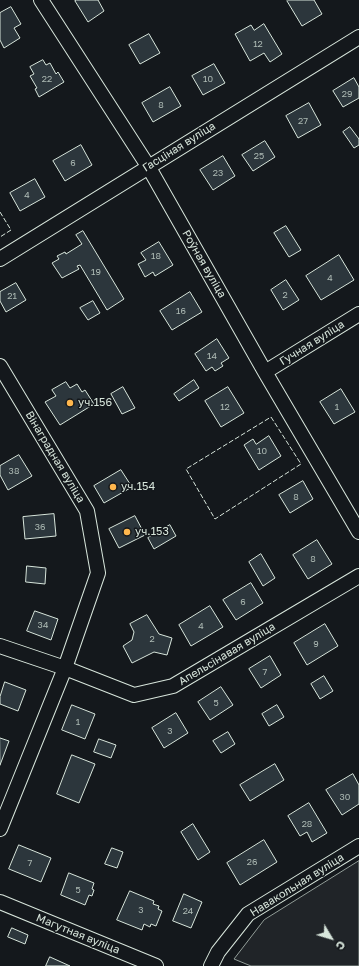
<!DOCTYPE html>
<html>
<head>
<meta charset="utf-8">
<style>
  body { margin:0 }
  #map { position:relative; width:359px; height:966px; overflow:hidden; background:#14181c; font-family:"Golos Text",sans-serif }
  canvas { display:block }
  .north { position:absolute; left:311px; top:918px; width:40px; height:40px; -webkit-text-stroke:3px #14181c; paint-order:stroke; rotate:128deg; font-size:11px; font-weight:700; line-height:16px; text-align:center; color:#d8e6dc }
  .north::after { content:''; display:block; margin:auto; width:14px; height:18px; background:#d8e6dc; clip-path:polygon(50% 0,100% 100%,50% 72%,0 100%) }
</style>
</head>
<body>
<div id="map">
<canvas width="359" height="966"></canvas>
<div class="north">С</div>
</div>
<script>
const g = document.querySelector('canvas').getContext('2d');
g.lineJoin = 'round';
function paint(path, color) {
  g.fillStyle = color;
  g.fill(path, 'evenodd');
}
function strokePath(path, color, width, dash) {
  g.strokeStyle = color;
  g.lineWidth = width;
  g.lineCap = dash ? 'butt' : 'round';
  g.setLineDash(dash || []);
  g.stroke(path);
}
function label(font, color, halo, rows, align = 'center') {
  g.font = font + ' "Golos Text",sans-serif';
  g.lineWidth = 3;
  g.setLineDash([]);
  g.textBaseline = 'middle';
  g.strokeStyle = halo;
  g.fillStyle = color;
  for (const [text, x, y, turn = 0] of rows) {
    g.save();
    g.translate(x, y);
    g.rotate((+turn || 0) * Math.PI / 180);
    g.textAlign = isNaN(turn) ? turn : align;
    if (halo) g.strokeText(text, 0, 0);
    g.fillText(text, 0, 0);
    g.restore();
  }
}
const green = new Path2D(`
  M359 861V966H251L234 959 264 920Z`);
paint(green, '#202428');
strokePath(green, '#939e99', 1);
const building = new Path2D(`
  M77 0H98L104 11 88 22 75 1Z
  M288 0H314L322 14 302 26 287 1Z
  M11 7 21 24 14 28 20 38 4 48 0 40V13Z
  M264 24 282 54 270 62 264 53 250 61 235 34 251 25 254 30Z
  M149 34 160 53 140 64 129 45Z
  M43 60 46 65 50 63 56 74 58 72 64 82 39 97 35 89 37 88 30 76 34 74 30 67Z
  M214 64 225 83 203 95 192 76Z
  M354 78 359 87V98L343 107 333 91Z
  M170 87 181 106 153 122 142 103Z
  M309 103 321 125 298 138 286 116Z
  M350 127 359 139V145L354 148 343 132Z
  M265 141 275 157 253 171 242 155Z
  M81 145 92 165 65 181 53 161Z
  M223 156 235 176 213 190 200 170Z
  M35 179 45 197 20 211 10 193Z
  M286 226 301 250 289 257 274 233Z
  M83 231 124 299 107 310 80 265 77 266 79 269 62 278 52 263 59 259 57 256 65 252 66 254 82 244 76 235Z
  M159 242 173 265 155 276 153 272 145 277 138 264 146 260 141 253Z
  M339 255 354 280 321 300 306 276Z
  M286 280 299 300 283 310 271 290Z
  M16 283 26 300 6 312 0 301V292Z
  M190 292 202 312 172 330 160 311Z
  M93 301 100 313 88 320 80 308Z
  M217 339 229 358 221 363 223 366 215 371 212 367 206 371 195 354Z
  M194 380 199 388 179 401 174 394Z
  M66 382 70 388 77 384 82 392 85 390 94 404 60 425 45 402 56 396 52 390Z
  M123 387 135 408 122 414 111 394Z
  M228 387 244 413 221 427 205 401Z
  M341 389 355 412 334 424 320 402Z
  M269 436 281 456 259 470 244 445 253 439 256 444Z
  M19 455 32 476 8 490 0 475V466Z
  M121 470 132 487 104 503 94 486Z
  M303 481 313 499 290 513 279 495Z
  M54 514 56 536 25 539 23 517Z
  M135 516 145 535 119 548 109 529Z
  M170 525 176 536 154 549 148 538Z
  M317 540 332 564 308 579 293 555Z
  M261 554 275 578 263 586 249 562Z
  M27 566 46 568 45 584 26 582Z
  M251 583 263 603 236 620 223 600Z
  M210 606 223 627 191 646 179 625Z
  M35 611 58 619 51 640 27 631Z
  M147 615 159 634 172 638 167 655 154 652 132 663 123 646 132 640 134 632 130 624Z
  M325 624 338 646 307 665 294 643Z
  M270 656 281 675 261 688 249 669Z
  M324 676 333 691 320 699 311 684Z
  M5 682 26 690 18 711 0 704V697Z
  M221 687 233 705 210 720 198 702Z
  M72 705 95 714 85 739 62 730Z
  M277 705 284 717 269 726 262 714Z
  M176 713 188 733 164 748 152 728Z
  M228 732 235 744 221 753 213 741Z
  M0 738 9 741 0 765Z
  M99 739 116 745 111 758 94 752Z
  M72 755 95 764 79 803 57 794Z
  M275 764 284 780 250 801 240 785Z
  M353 774 359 785V804L342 815 326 790Z
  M309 803 327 833 312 842 307 832 300 836 288 816Z
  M193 824 210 852 198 860 181 832Z
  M264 840 277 862 240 885 227 863Z
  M19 845 51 858 41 882 9 869Z
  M112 848 123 852 117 868 105 864Z
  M69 873 94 883 92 889 94 890 92 896 89 895 85 905 61 895Z
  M130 891 154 901 153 904 159 906 158 909 162 911 156 926 151 924 150 927 144 924 142 930 117 920Z
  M184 894 202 902 191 928 173 921Z
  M12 928 28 935 25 944 8 937Z
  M50 957 70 966H46Z`);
paint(building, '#2c363c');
strokePath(building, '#d8e6dc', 1);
const minor = new Path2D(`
  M41 0 148 166 265 372 359 532
  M0 259 359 37
  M0 366 87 511 98 573 65 668 0 829
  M265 372 359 314
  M0 646 65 668 134 695 173 686 359 576
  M0 902 156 966
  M211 966 218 952 248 914 359 846`);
strokePath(minor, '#d8e6dc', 16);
strokePath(minor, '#14181c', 14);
strokePath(new Path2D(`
  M0 212 11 230 0 237
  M271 417 301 464 215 519 186 469Z`), '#d8e6dc', 1, [5, 2]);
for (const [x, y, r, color] of [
  [70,403,4,"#ffb74d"],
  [113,487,4,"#ffb74d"],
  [127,532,4,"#ffb74d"]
]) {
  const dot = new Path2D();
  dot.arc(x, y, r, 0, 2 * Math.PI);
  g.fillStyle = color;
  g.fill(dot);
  strokePath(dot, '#14181c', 1.5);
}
label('9px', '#adbab4', null, [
  ["12",258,44],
  ["22",47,79],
  ["10",208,79],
  ["29",347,94],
  ["8",161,105],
  ["27",303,121],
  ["25",259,156],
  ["6",73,163],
  ["23",218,173],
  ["4",27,195],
  ["18",156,256],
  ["19",96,272],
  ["4",330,278],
  ["2",285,295],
  ["21",12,296],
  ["16",181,311],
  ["14",212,356],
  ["12",225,407],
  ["1",337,407],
  ["10",262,451],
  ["38",14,471],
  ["8",296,497],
  ["36",40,527],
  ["8",313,559],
  ["6",243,602],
  ["34",43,625],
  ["4",201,626],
  ["2",152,639],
  ["9",316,644],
  ["7",265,672],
  ["5",216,703],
  ["1",78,722],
  ["3",170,731],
  ["30",345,797],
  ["28",307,824],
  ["26",252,862],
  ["7",30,863],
  ["5",78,890],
  ["3",141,910],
  ["24",188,911]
]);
label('11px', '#d8e6dc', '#14181c', [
  ["Гасціная вуліца",179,147,-32],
  ["Роўная вуліца",204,264,60],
  ["Гучная вуліца",312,343,-32],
  ["Вінаградная вуліца",55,457,59],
  ["Апельсінавая вуліца",227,654,-31],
  ["Навакольная вуліца",297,885,-32],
  ["Магутная вуліца",78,934,22]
]);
label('11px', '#d8e6dc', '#14181c', [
  ["уч.156",78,403],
  ["уч.154",121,487],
  ["уч.153",135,532]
], 'left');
</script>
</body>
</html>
